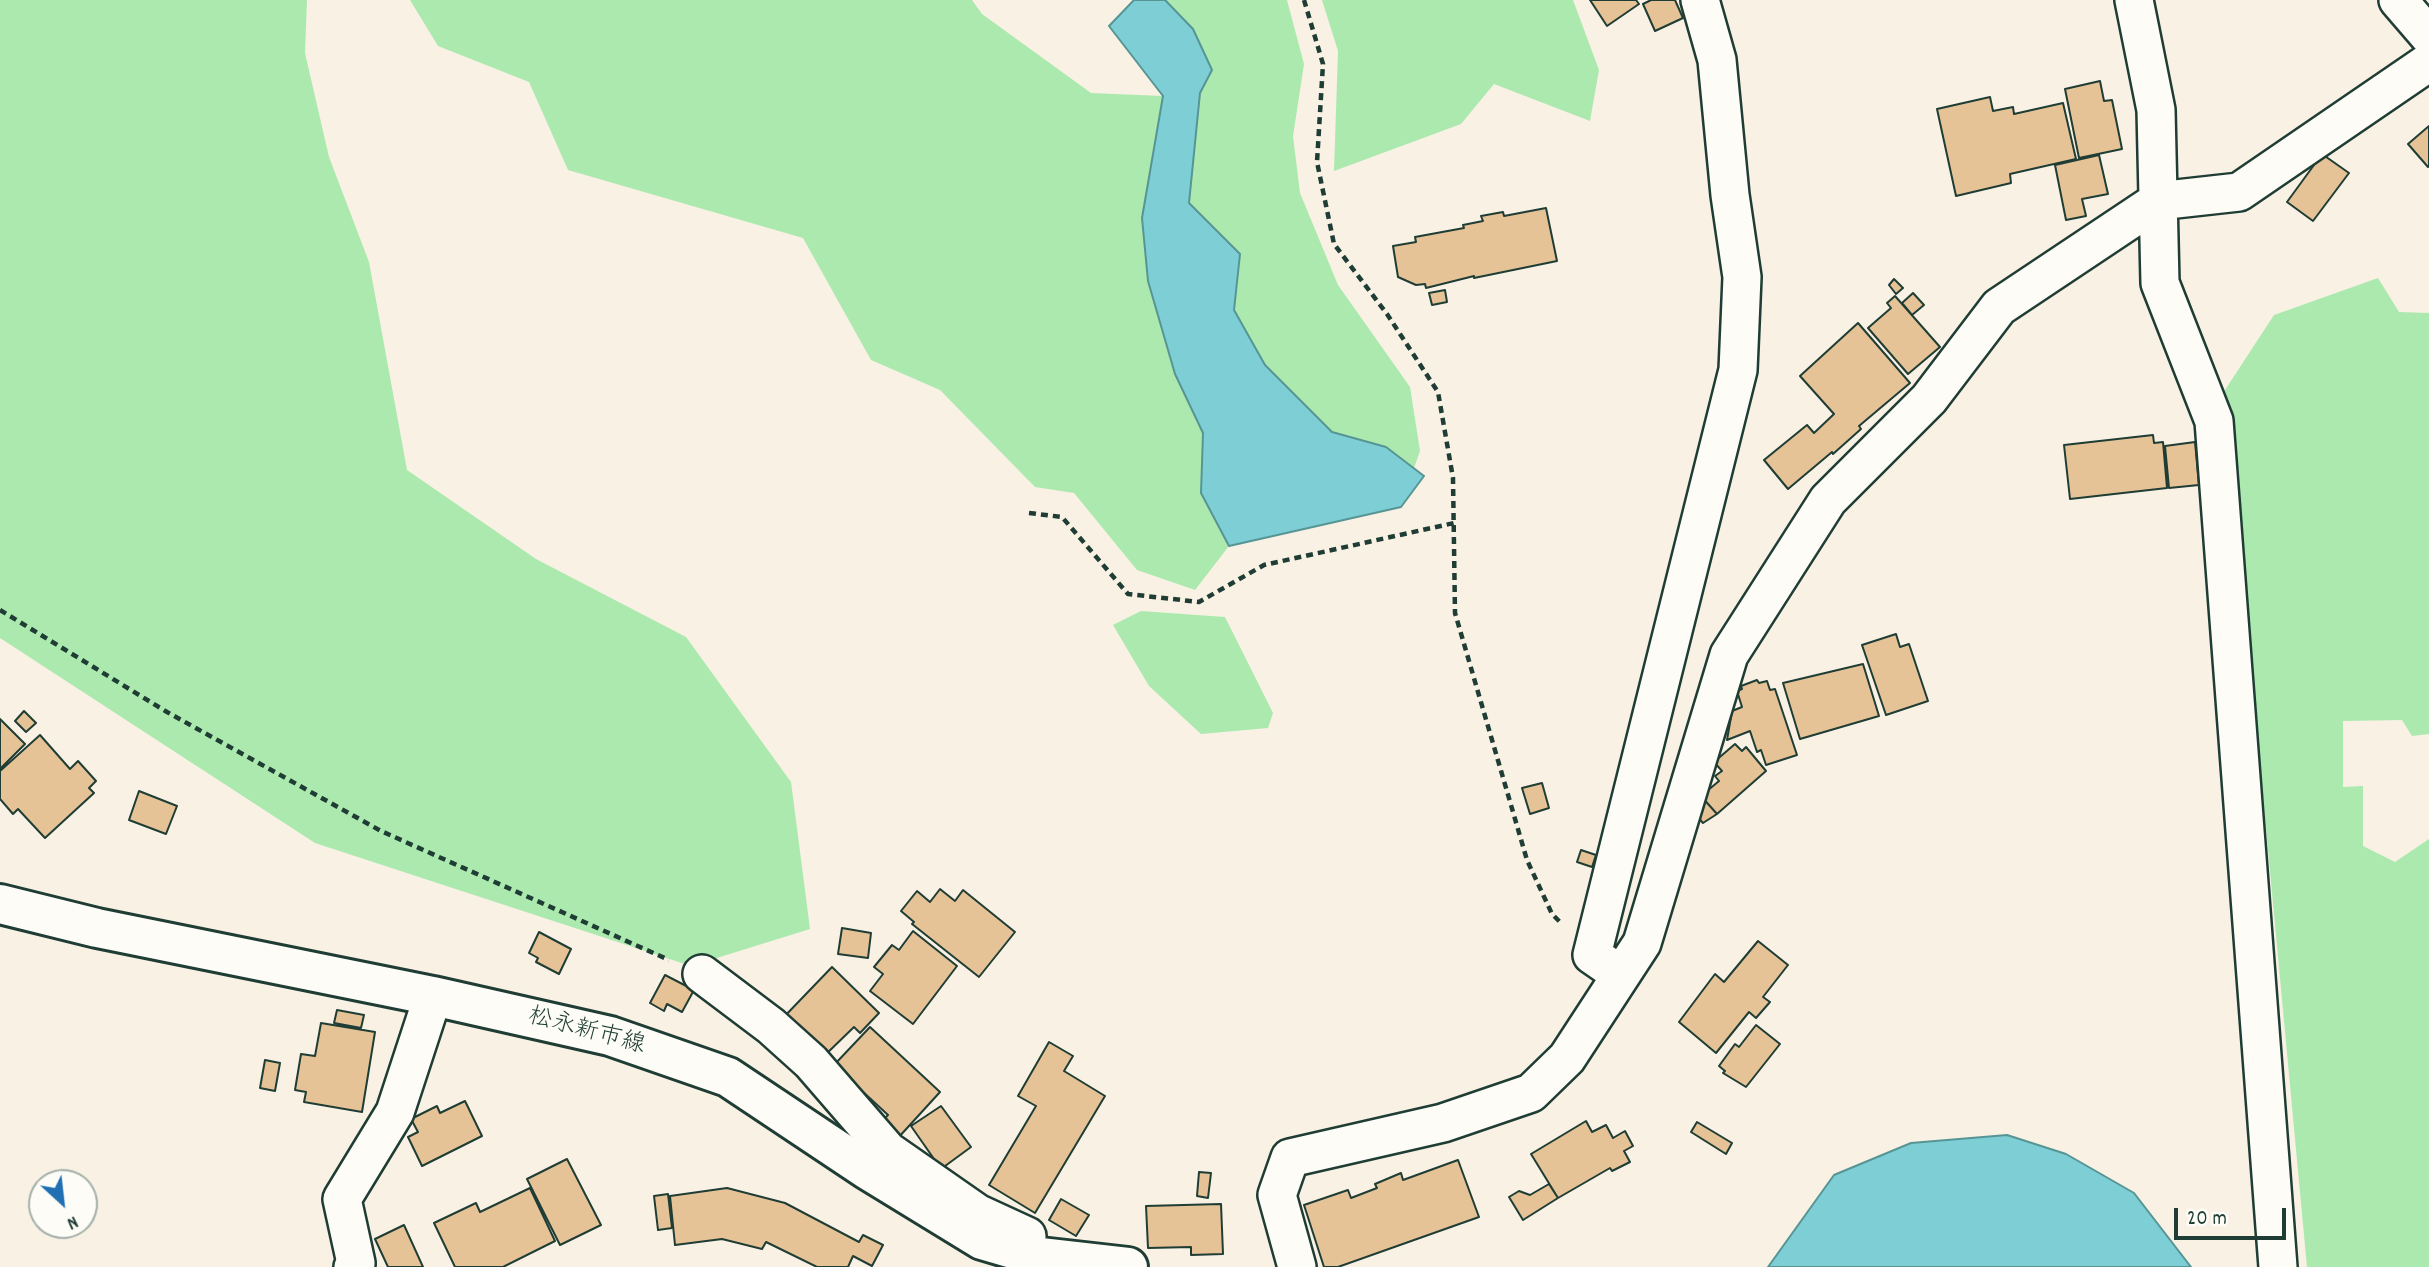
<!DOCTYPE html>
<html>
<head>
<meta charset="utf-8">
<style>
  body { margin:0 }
  #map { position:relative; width:2429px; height:1267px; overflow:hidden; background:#f8f1e4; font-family:Dekko,sans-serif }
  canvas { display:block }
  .north { position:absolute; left:28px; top:1169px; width:70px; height:70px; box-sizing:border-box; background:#fdfcf7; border:2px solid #a4b0a9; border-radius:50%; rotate:153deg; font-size:19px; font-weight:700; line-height:28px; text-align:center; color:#1f3d34 }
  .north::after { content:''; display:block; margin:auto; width:24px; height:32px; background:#1f6fb2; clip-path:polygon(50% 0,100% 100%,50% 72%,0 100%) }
  .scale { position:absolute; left:2174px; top:1208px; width:112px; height:32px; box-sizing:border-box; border:4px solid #1f3d34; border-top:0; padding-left:9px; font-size:21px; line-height:24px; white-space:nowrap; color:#1f3d34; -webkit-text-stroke:5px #fdfcf7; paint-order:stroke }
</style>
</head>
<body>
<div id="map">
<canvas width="2429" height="1267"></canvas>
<div class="north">N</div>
<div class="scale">20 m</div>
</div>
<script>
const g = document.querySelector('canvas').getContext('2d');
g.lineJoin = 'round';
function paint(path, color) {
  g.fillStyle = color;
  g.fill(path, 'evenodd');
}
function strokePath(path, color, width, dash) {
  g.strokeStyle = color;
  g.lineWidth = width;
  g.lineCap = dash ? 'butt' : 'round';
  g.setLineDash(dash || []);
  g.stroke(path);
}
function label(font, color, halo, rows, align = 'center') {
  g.font = font + ' Dekko,"Klee One",sans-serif';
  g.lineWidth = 6;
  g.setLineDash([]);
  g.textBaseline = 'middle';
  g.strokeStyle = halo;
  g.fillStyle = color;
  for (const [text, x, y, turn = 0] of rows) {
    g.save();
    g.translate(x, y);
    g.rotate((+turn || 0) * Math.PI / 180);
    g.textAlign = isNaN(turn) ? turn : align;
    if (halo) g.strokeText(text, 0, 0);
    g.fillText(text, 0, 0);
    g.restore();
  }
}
paint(new Path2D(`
  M0 0H307L305 53 329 157 369 262 407 470 536 559 686 637 791 782 810 929 691 966 315 843 0 638Z
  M410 0H972L982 14 1091 93 1163 96 1142 218 1175 374 1203 433 1201 493 1229 546 1195 590 1137 570 1074 493 1035 487 940 390 871 360 803 238 568 170 529 82 438 46Z
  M1165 0H1287L1304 64 1293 136 1300 193 1338 285 1410 387 1420 451 1414 468 1386 447 1332 432 1265 365 1234 310 1240 254 1189 203 1200 93 1212 70 1193 30Z
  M1322 0H1573L1599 70 1590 121 1494 84 1461 124 1334 171 1338 51Z
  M2378 278 2399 312 2429 313V734L2412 736 2402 720 2343 721V787L2363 786V846L2395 862 2429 839V1267H2307L2225 390 2274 315Z
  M1141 611 1225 617 1273 713 1268 728 1201 734 1149 686 1113 625Z`), '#ace9af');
const water = new Path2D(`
  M1134 0H1165L1193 29 1212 70 1200 93 1189 203 1240 254 1234 310 1265 365 1332 432 1386 447 1424 476 1401 507 1229 546 1201 493 1203 433 1175 374 1148 281 1142 218 1163 96 1109 26Z
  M2007 1135 2066 1154 2134 1193 2191 1267H1768L1834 1175 1911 1143Z`);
paint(water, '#7dcfd5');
strokePath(water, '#579595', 2);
const building = new Path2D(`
  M1590 0H1636L1639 4 1607 26Z
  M1651 0H1675L1683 18 1655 31 1643 4Z
  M2100 81 2104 101 2112 100 2122 149 2079 158 2065 89Z
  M1990 97 1993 111 2013 107 2014 114 2063 103 2076 159 2010 174 2011 183 1956 196 1937 109Z
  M2429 126V166L2428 167 2408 144Z
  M2322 154 2349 173 2313 221 2287 202Z
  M2099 155 2108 194 2082 199 2086 216 2066 220 2055 165Z
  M1546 208 1557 261 1474 278V276L1426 288 1425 284 1416 285 1398 277 1393 246 1416 242 1415 237 1464 228 1463 225 1483 221 1481 216 1503 212 1504 216Z
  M1894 279 1903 288 1896 294 1889 285Z
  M1445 290 1447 302 1432 305 1429 293Z
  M1913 293 1924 305 1912 315 1902 303Z
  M1895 296 1940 347 1908 374 1868 328 1891 308 1887 303Z
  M1858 323 1910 383 1859 426 1861 429 1833 454 1832 452 1788 489 1764 460 1807 425 1814 433 1834 414 1800 376Z
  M2153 435 2154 443 2163 442 2167 488 2070 499 2064 445Z
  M2195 442 2199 485 2169 488 2165 446Z
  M1896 634 1900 647 1909 644 1928 701 1886 715 1862 645Z
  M1863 664 1879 716 1800 739 1783 683Z
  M1757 680 1759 683 1767 681 1770 690 1775 689 1797 755 1766 765 1761 750 1757 752 1750 731 1727 740 1732 711 1742 707 1737 691 1742 689 1741 686Z
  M24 711 36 723 26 732 15 721Z
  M0 719 25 744 0 769Z
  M40 735 70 769 78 761 96 781 89 788 94 793 45 838 18 809 13 814 0 799V771Z
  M1735 744 1742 751 1746 747 1766 771 1717 814 1701 796 1719 781 1715 776 1722 771 1714 762Z
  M1542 783 1549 808 1530 814 1522 788Z
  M139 791 177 806 166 834 129 820Z
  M1701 796 1717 814 1703 823 1694 813Z
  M1581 850 1596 855 1592 867 1577 862Z
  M940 889 955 901 963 890 1015 932 979 977 912 924 914 922 901 911 917 891 930 902Z
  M842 928 871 933 868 958 838 954Z
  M913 931 957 966 913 1024 870 991 883 974 874 967 892 945 899 950Z
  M539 932 571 949 559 974 536 962 538 958 529 953Z
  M1758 941 1788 965 1763 997 1770 1002 1756 1018 1749 1012 1716 1053 1679 1022 1715 974 1724 982Z
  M832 967 879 1013 860 1033 854 1027 821 1059 781 1020Z
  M665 975 694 990 682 1012 667 1004 664 1011 650 1003Z
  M337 1010 364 1015 361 1028 334 1023Z
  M321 1023 375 1032 362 1112 304 1102 306 1092 295 1090 301 1054 315 1056Z
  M1756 1025 1780 1044 1746 1087 1723 1073 1725 1071 1719 1066 1735 1044 1739 1047Z
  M870 1027 940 1092 898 1138 881 1122 888 1115 834 1065Z
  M1049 1042 1073 1056 1064 1071 1105 1096 1035 1213 989 1185 1036 1106 1018 1096Z
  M265 1060 280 1063 275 1091 260 1088Z
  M465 1101 482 1136 422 1166 408 1137 418 1132 411 1119 437 1106 440 1113Z
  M941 1106 971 1147 941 1169 911 1126Z
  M1586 1121 1592 1132 1606 1125 1613 1138 1625 1131 1633 1146 1624 1151 1630 1162 1612 1171 1610 1168 1558 1198 1531 1154Z
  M1697 1122 1732 1143 1726 1154 1691 1132Z
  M567 1159 601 1225 560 1245 527 1179Z
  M1458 1160 1479 1217 1338 1267H1324L1304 1205 1348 1190 1351 1198 1377 1188 1375 1184 1401 1173 1403 1180Z
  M1199 1172 1211 1173 1208 1198 1197 1196Z
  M1549 1184 1558 1198 1523 1220 1509 1197 1519 1191 1530 1195Z
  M530 1188 555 1241 503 1267H455L434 1223 476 1203 480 1212Z
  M727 1188 785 1203 859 1242 863 1235 883 1245 872 1266 853 1256 848 1267H817L766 1242 762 1249 722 1239 675 1245 670 1196Z
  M668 1194 672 1228 658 1230 654 1196Z
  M1061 1199 1089 1215 1076 1236 1049 1220Z
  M1221 1204 1223 1254 1191 1255V1247L1148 1248 1146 1206Z
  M404 1225 423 1267H388L375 1239Z`);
paint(building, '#e6c397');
strokePath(building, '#1f3d34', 2);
const street = new Path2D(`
  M2134 0 2156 110 2160 283 2214 421 2278 1267
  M2398 0 2429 36
  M702 974 771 1026 811 1062 888 1151 977 1213 1027 1236 1025 1253
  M1621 975 1592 955 1738 370 1742 277 1730 195 1717 60 1700 0
  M353 1267 356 1263 342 1199 395 1112 433 996
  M1297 1267 1277 1195 1290 1158 1443 1123 1531 1093 1567 1058 1642 943 1729 655 1828 500 1929 399 1999 307 2158 201 2239 192 2429 62`);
const secondary = new Path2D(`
  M0 904 97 928 433 996 610 1036 728 1077 866 1169 982 1240 1040 1257 1128 1267`);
strokePath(street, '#1f3d34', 42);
strokePath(secondary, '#1f3d34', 44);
strokePath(new Path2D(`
  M1304 0 1323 64 1317 162 1334 244 1387 314 1438 392 1453 478 1455 613 1527 860 1552 914 1562 924
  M1029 513 1062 517 1128 594 1199 602 1264 565 1454 523
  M0 610 167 712 381 831 669 960`), '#1f3d34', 4.5, [7, 5]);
strokePath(street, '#fdfcf7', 37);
strokePath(secondary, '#fdfcf7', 38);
label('24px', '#1f3d34', '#fdfcf7', [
  ["松永新市線",586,1033,15]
]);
</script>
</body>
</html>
